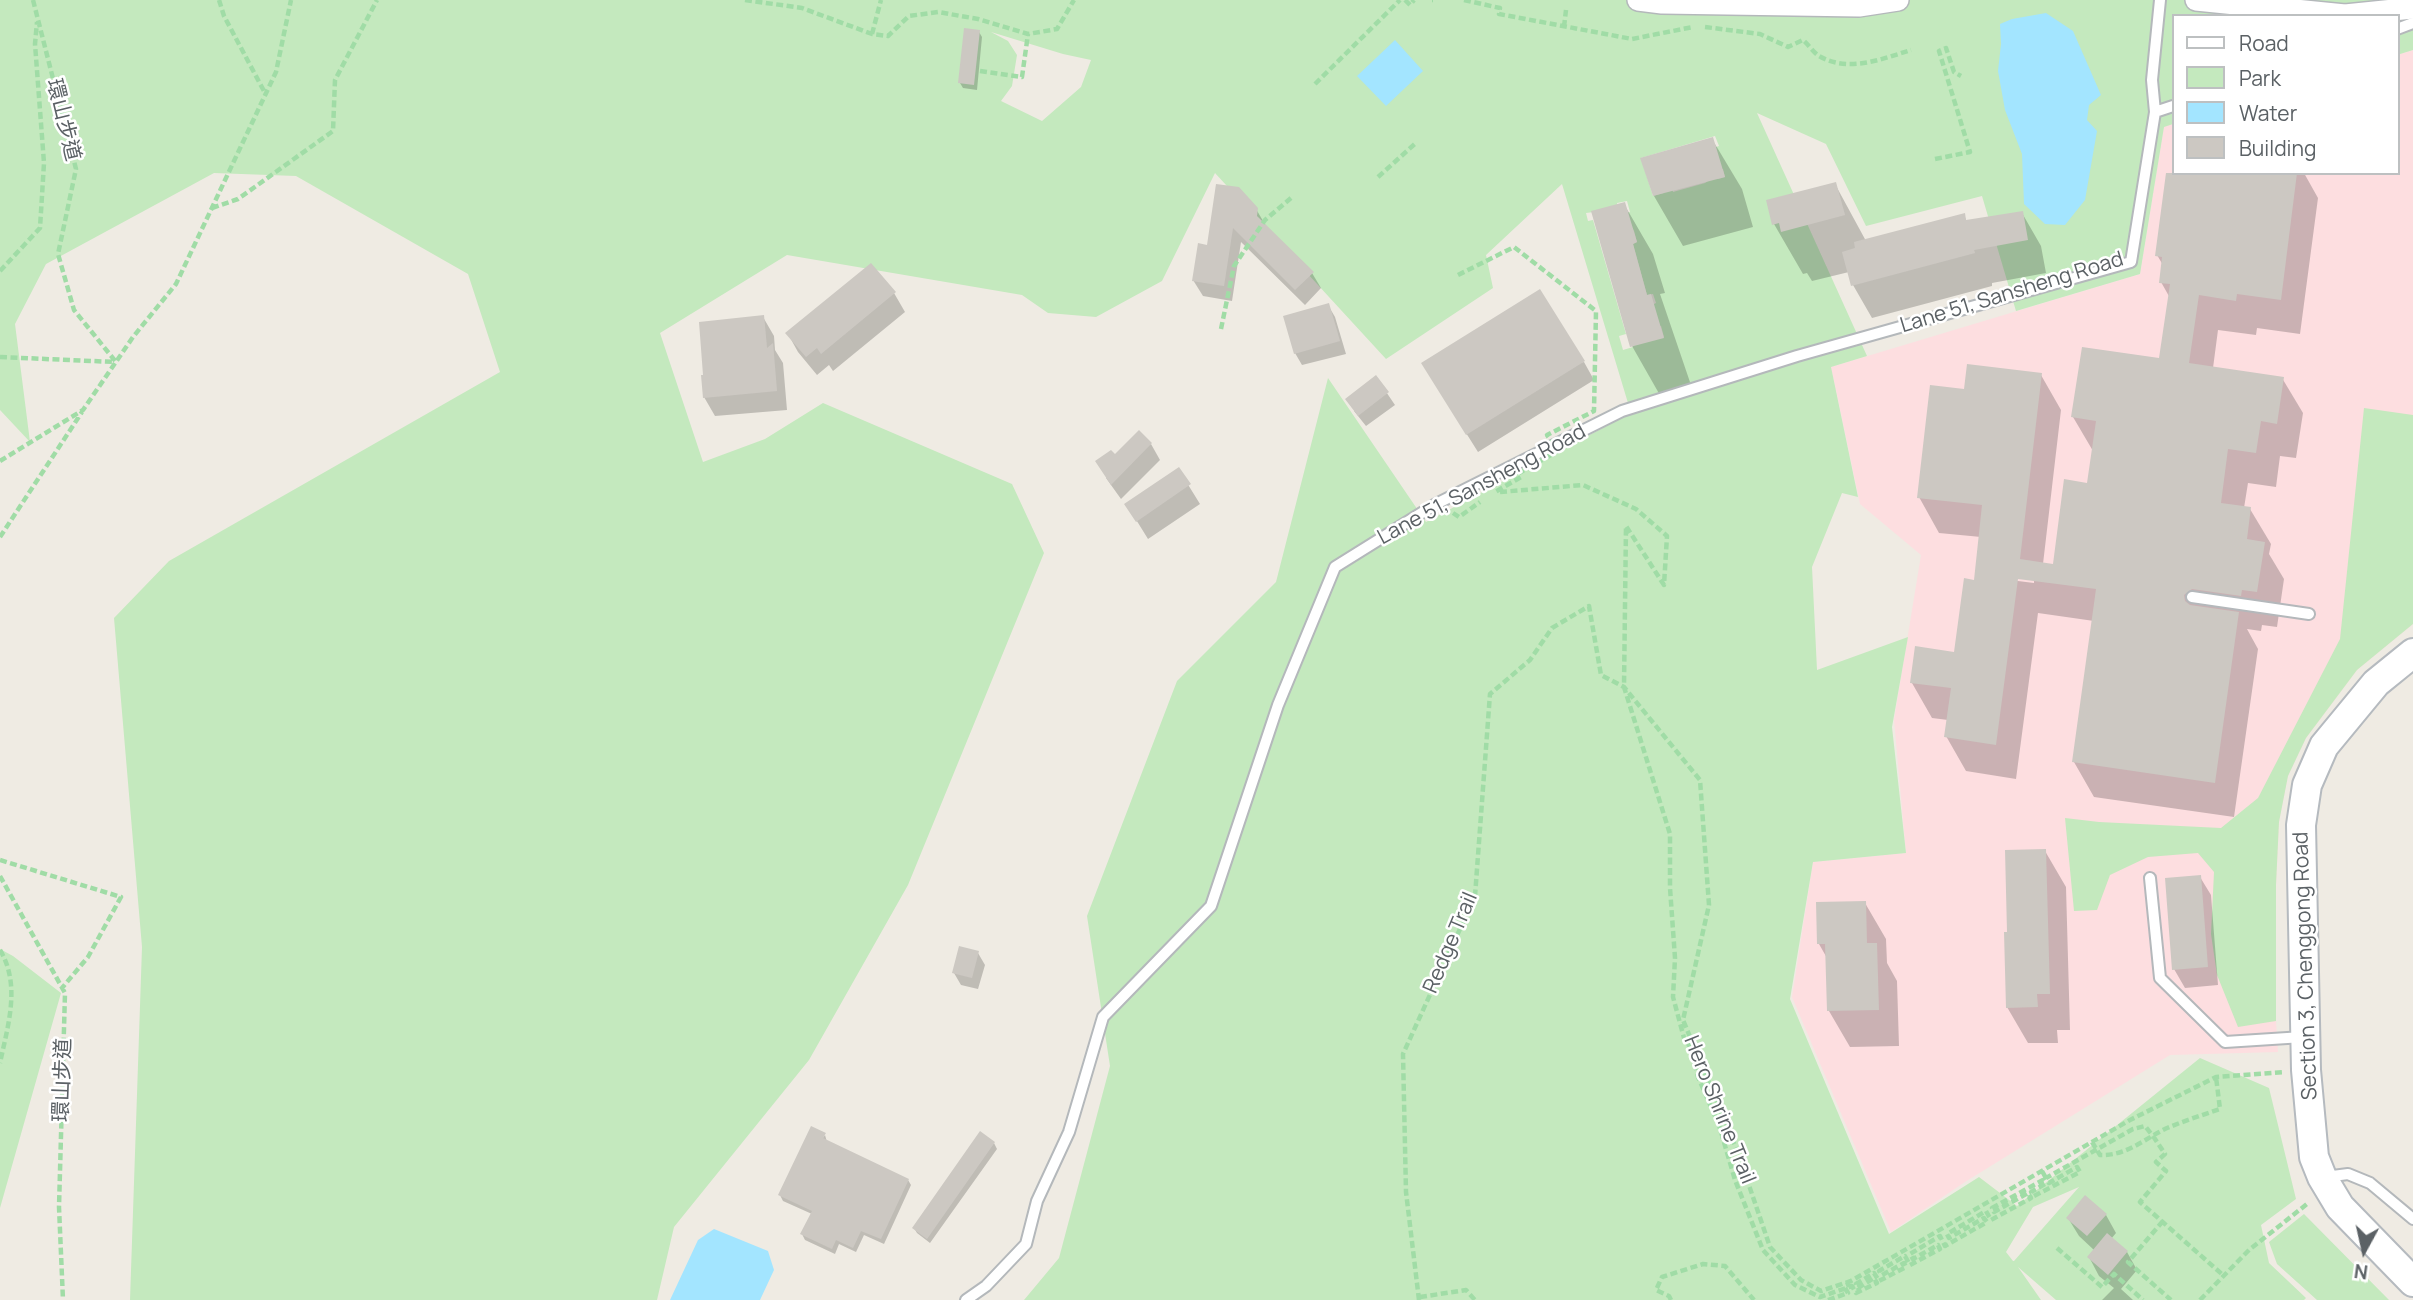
<!DOCTYPE html>
<html>
<head>
<meta charset="utf-8">
<style>
  body { margin:0 }
  #map { position:relative; width:2413px; height:1300px; overflow:hidden; background:#efebe3; font-family:Manrope,sans-serif }
  canvas { display:block }
  .legend { position:absolute; left:2172px; top:14px; width:228px; height:161px; box-sizing:border-box; background:#fff; border:2px solid #bdc0c1; margin:0; padding:9px 12px; list-style:none; font-size:21px; color:#5b6165 }
  .legend li { display:flex; align-items:center; gap:14px; height:35px }
  .legend b { width:35px; border:2px solid #bdc0c1 }
  .north { position:absolute; left:2329px; top:1216px; width:70px; height:70px; -webkit-text-stroke:5px #fff; paint-order:stroke; rotate:188deg; font-size:19px; font-weight:700; line-height:28px; text-align:center; color:#5b6165 }
  .north::after { content:''; display:block; margin:auto; width:24px; height:32px; background:#5b6165; clip-path:polygon(50% 0,100% 100%,50% 72%,0 100%) }
</style>
</head>
<body>
<div id="map">
<canvas width="2413" height="1300"></canvas>
<ul class="legend">
<li><b style="height:9px;background:#fff"></b>Road</li>
<li><b style="height:19px;background:#c4e9be"></b>Park</li>
<li><b style="height:19px;background:#a3e5ff"></b>Water</li>
<li><b style="height:19px;background:#ccc8c2"></b>Building</li>
</ul>
<div class="north">N</div>
</div>
<script>
const g = document.querySelector('canvas').getContext('2d');
g.lineJoin = 'round';
function paint(path, color) {
  g.fillStyle = color;
  g.fill(path, 'evenodd');
}
function strokePath(path, color, width, dash) {
  g.strokeStyle = color;
  g.lineWidth = width;
  g.lineCap = dash ? 'butt' : 'round';
  g.setLineDash(dash || []);
  g.stroke(path);
}
function label(font, color, halo, rows, align = 'center') {
  g.font = font + ' Manrope,"Noto Sans TC",sans-serif';
  g.lineWidth = 5;
  g.setLineDash([]);
  g.textBaseline = 'middle';
  g.strokeStyle = halo;
  g.fillStyle = color;
  for (const [text, x, y, turn = 0] of rows) {
    g.save();
    g.translate(x, y);
    g.rotate((+turn || 0) * Math.PI / 180);
    g.textAlign = isNaN(turn) ? turn : align;
    if (halo) g.strokeText(text, 0, 0);
    g.fillText(text, 0, 0);
    g.restore();
  }
}
paint(new Path2D(`
  M2413 50V624L2357 670 2306 738 2288 776 2279 822 2276 885V1021L2278 1052 2170 1055 1965 1182 1891 1232 1792 997 1813 862 1906 853 1894 720 1921 555 1860 504 1831 367 2140 274 2164 126 2173 124V173H2397V55Z`), '#fddee0');
paint(new Path2D(`
  M0 0H2413V50L2397 55V16H2173V124L2164 127 2140 274 2016 311 1982 196 1866 226 1826 144 1757 113 1867 356 1831 367 1858 497 1842 493 1812 567 1817 670 1908 637 1892 727 1906 853 1813 862 1790 999 1889 1234 1979 1177 2017 1206 2200 1058 2269 1088 2296 1199 2261 1225 2269 1263 2306 1298 2304 1300H2056L2018 1267 2041 1300H1024L1059 1258 1110 1066 1087 916 1177 681 1276 582 1328 378 1426 522 1631 413 1562 184 1486 255 1493 288 1386 359 1215 173 1162 281 1096 317 1048 313 1022 295 787 255 660 333 703 462 765 439 823 403 1012 484 1044 553 908 885 809 1060 674 1227 657 1300H130L142 947 114 618 169 561 500 372 468 274 296 176 214 173 46 264 15 324 30 442 0 410ZM991 32 1063 54 1091 60 1081 87 1042 121 1001 101 1012 86 1017 55 1008 41ZM1715 136 1719 146 1713 148 1720 169H1723L1725 177 1718 179 1715 176 1705 183 1673 192 1672 187 1663 193 1653 196 1641 158ZM1627 201 1630 212 1623 214 1634 231 1637 242 1633 244 1647 295 1653 294 1656 303 1650 306 1656 327 1661 326 1664 337 1631 342 1633 347 1623 350 1619 336 1626 334 1593 220 1588 221 1586 213 1618 209 1617 203ZM2079 1187 2014 1261H2013L2006 1252 2033 1207Z
  M2364 408 2413 415V624L2357 670 2306 738 2288 776 2279 822 2276 885V1021L2238 1027 2217 975 2211 934 2214 872 2198 853 2148 857 2110 875 2097 910 2074 911 2065 818 2099 822 2221 828 2258 798 2340 639Z
  M0 949 13 956 61 993 0 1208Z
  M2304 1214 2389 1300H2317L2277 1264 2269 1242Z`), '#c4e9be');
paint(new Path2D(`
  M2046 13 2073 31 2101 95 2089 105 2087 120 2097 131 2085 200 2065 225 2045 224 2024 204 2022 154 2005 110 1998 71 2001 44 2000 24 2012 19Z
  M1395 40 1423 71 1386 106 1357 76Z
  M714 1229 768 1251 774 1270 760 1300H670L698 1240Z`), '#a3e5ff');
paint(new Path2D(`
  M979 32 982 37 977 90 963 88 960 83Z
  M1712 139 1742 189 1753 227 1683 246 1654 196 1643 159Z
  M2176 173H2304L2318 198 2300 334 2257 328 2256 335 2218 330 2213 368 2282 378 2303 413 2296 458 2280 456 2276 487 2248 483 2244 508 2250 509 2271 544 2269 554 2284 579 2277 627 2262 625 2261 631 2247 629 2258 649 2234 817 2094 797 2074 762 2094 621 2038 613 2016 779 1966 771 1946 736 1948 720 1932 718 1912 683 1955 654 1976 582 1981 537 1939 533 1919 497 1966 391 2041 375 2061 410 2043 564 2055 566 2088 485 2093 451 2073 417 2161 360 2170 298 2161 282 2163 265 2157 255ZM2010 576 2034 579V583L2010 580Z
  M1835 184 1866 241 1964 215 1967 222 2022 213 2041 246 2046 273 1992 283V286L1872 318 1853 285 1849 272 1812 281 1807 273 1803 274 1774 224Z
  M1624 204 1653 254 1665 293 1660 294 1692 388 1661 397 1632 346Z
  M1256 209 1266 226 1312 273 1321 288 1305 305 1241 242 1232 301 1203 296 1193 280 1208 247Z
  M871 265 894 293 905 312 833 371 829 365 817 375 798 352 788 334Z
  M1328 305 1335 317 1346 354 1302 365 1295 353Z
  M763 317 774 336 775 350 783 363 787 410 715 416 704 397Z
  M1584 362 1594 380 1478 452 1434 382Z
  M1376 377 1395 405 1366 426 1354 411Z
  M1151 444 1160 460 1121 499 1106 478 1114 457Z
  M1179 470 1200 504 1148 539 1127 505Z
  M2045 851 2066 887 2070 1030H2057L2058 1043H2028L2007 1007 2009 934Z
  M2200 877 2211 895 2218 985 2185 988 2174 969Z
  M1865 903 1886 939 1887 963 1897 981 1899 1046 1850 1047 1829 1011 1827 958 1819 944Z
  M978 953 985 965 978 989 961 985 954 973Z
  M825 1135 827 1142 908 1180 911 1185 884 1244 864 1235 856 1252 839 1244 835 1254 805 1240 802 1234 812 1214 783 1201 780 1195Z
  M994 1143 997 1149 930 1243 917 1233 914 1228Z
  M2106 1215 2116 1233 2111 1239 2127 1252 2137 1270 2121 1289 2133 1300H2102L2114 1288 2099 1276 2089 1257 2094 1250 2079 1236 2068 1218Z`), '#0003');
paint(new Path2D(`
  M964 28 980 30 974 85 958 83Z
  M1713 137 1725 177 1653 196 1640 158Z
  M2166 173H2297L2281 300 2237 294 2236 301 2199 295 2189 363 2284 377 2277 424 2261 421 2256 453 2228 449 2221 503 2251 507 2247 539 2265 542 2257 592 2242 590 2241 596 2192 589 2184 595 2185 601 2190 605 2239 612 2215 783 2072 762 2096 589 2018 579 1996 745 1944 737 1951 688 1910 683 1915 646 1954 652 1964 578 1974 580 1982 505 1917 498 1930 385 1964 389 1967 364 2042 373 2020 559 2053 564 2064 479 2087 483 2096 421 2071 417 2082 347 2159 358 2170 284 2159 283 2162 257 2155 256Z
  M1836 182 1845 215 1781 232 1779 223 1772 225 1766 200Z
  M1216 184 1239 187 1258 208 1257 216 1314 272 1295 290 1233 228 1224 286 1192 281 1198 243 1207 245Z
  M1625 202 1637 242 1633 244 1647 295 1651 294 1664 338 1630 347 1591 211Z
  M2023 211 2028 240 1974 250 1975 253 1851 286 1842 252 1855 248 1854 242 1965 213 1966 220Z
  M871 263 896 292 821 354 817 348 806 357 785 333Z
  M1540 289 1585 361 1466 435 1421 363Z
  M1329 303 1340 341 1294 354 1283 316Z
  M764 315 767 348 773 343 777 391 703 398 701 375H703L699 322Z
  M1376 375 1389 392 1358 416 1345 399Z
  M1139 430 1152 443 1111 485 1095 461 1111 450 1115 454Z
  M1179 467 1191 484 1136 522 1124 504Z
  M2046 849 2050 994H2037L2038 1007 2006 1008 2004 932H2007L2005 850Z
  M2201 875 2208 967 2172 970 2165 878Z
  M1866 901 1867 943H1877L1879 1010 1827 1011 1825 944H1817L1816 902Z
  M959 946 979 951 972 978 952 973Z
  M811 1126 826 1133 823 1138 909 1179 881 1239 861 1231 853 1248 836 1240 832 1249 800 1234 812 1211 778 1195Z
  M980 1131 995 1142 927 1239 912 1228Z
  M2085 1195 2107 1214 2087 1236 2066 1218Z
  M2107 1233 2128 1251 2108 1275 2087 1257Z`), '#ccc8c2');
const lane = new Path2D(`
  M2397 29 2413 23
  M2155 112 2173 106
  M2192 597 2309 614
  M2150 878 2160 978 2225 1042 2303 1037
  M2325 1177 2348 1174 2370 1183 2413 1219
  M966 1300 986 1286 1026 1244 1037 1201 1069 1132 1103 1017 1211 906 1278 705 1335 567 1436 504 1622 411 1797 356 2131 262 2155 112 2152 80 2160 0`);
const street = new Path2D(`
  M1638 0 1662 3 1859 6 1898 0
  M2196 0 2345 15 2413 8`);
const secondary = new Path2D(`
  M2413 653 2376 683 2324 746 2307 785 2301 825 2306 1070 2314 1157 2322 1177 2340 1207 2413 1282`);
strokePath(lane, '#b4b8bb', 14);
strokePath(street, '#b4b8bb', 24);
strokePath(secondary, '#b5babf', 32);
strokePath(new Path2D(`
  M33 0 76 169 58 254 74 310 116 362
  M219 0 224 16 265 93
  M745 0 802 8 872 34 888 36 909 16 938 12 978 19 1028 34 1057 29 1074 0
  M1405 0 1410 5 1414 0
  M1432 0H1433
  M1464 0 1500 8 1499 14 1632 39 1693 27
  M1564 27 1566 10
  M1705 27 1760 34 1788 47 1803 40C1808 44 1813 52 1819 56 1848 73 1882 59 1911 50
  M872 34 881 0
  M980 71 1022 77 1028 34
  M1315 84 1400 0
  M1935 159 1970 152 1939 51 1946 48 1954 72 1961 76
  M1378 177 1417 142
  M212 208 238 199 333 131 335 80 377 0
  M0 271 40 228 44 163 35 44 37 22
  M1221 329 1234 266 1265 220 1291 198
  M0 357 115 362
  M0 461 83 410 133 337 176 284 276 72 291 0
  M1500 492 1583 485 1636 509 1667 536 1664 585 1626 526 1624 687 1670 834V888L1675 958 1673 997 1684 1038 1691 1048 1698 1077 1719 1125 1735 1180 1763 1250 1795 1285 1820 1297 1849 1287 1847 1282
  M1453 513 1459 517 1480 502
  M0 537 82 412
  M0 860 121 897 88 957 62 988
  M0 876 65 993 59 1207 63 1300
  M0 950C21 985 8 1025 0 1063
  M2153 1136 2165 1154 2156 1162 2166 1171 2140 1202 2224 1276
  M2092 1142 2100 1155C2127 1156 2144 1139 2167 1128 2184 1121 2202 1115 2220 1109L2216 1077
  M2042 1171 2046 1178
  M2163 1221 2128 1262 2171 1300
  M2057 1248 2102 1287 2114 1274 2143 1300
  M1420 1297 1466 1290 1475 1300
  M1419 1300 1406 1192 1403 1054 1475 896 1490 694 1530 660 1552 628 1589 606 1601 675 1624 687 1700 780 1709 905 1683 1020 1738 1153 1770 1247 1801 1280 1821 1291 1851 1281 2130 1120 2216 1077 2284 1072
  M1671 1300 1669 1296 1656 1290 1662 1277 1703 1264 1725 1266 1754 1300
  M1828 1300 1848 1293 1845 1288
  M2200 1300 2249 1250 2307 1204`), '#a0dca6', 4.5, [7, 3.5]);
strokePath(lane, '#fff', 10);
strokePath(street, '#fff', 21);
strokePath(secondary, '#fff', 28);
strokePath(new Path2D(`
  M1458 275 1514 247 1596 311 1594 411 1547 435 1558 451 1519 473 1521 477 1495 492
  M1849 1287 1852 1286 1856 1293 1877 1283 1874 1278 1858 1288 1856 1284 1874 1273 1879 1281 1906 1267 1904 1263 1882 1275 1879 1271 1905 1256 1910 1265 1940 1249 1938 1245 1913 1259 1910 1254 1940 1236 1945 1246 1987 1222 1984 1218 1949 1238 1947 1234 1986 1211 1991 1220 2031 1198 2028 1193 1994 1212 1992 1208 2043 1180 2045 1184 2031 1192 2034 1196 2080 1172 2077 1167 2049 1183 2046 1178 2133 1129 2145 1126 2153 1136`), '#a0dca6', 4.5, [7, 3.5]);
label('21px', '#5b6165', '#fff', [
  ["環山步道",63,120,76],
  ["Lane 51, Sansheng Road",2012,293,-17],
  ["Lane 51, Sansheng Road",1482,485,-28],
  ["Redge Trail",1451,943,-67],
  ["Section 3, Chenggong Road",2306,966,-92],
  ["環山步道",63,1080,-88],
  ["Hero Shrine Trail",1719,1110,68]
]);
</script>
</body>
</html>
